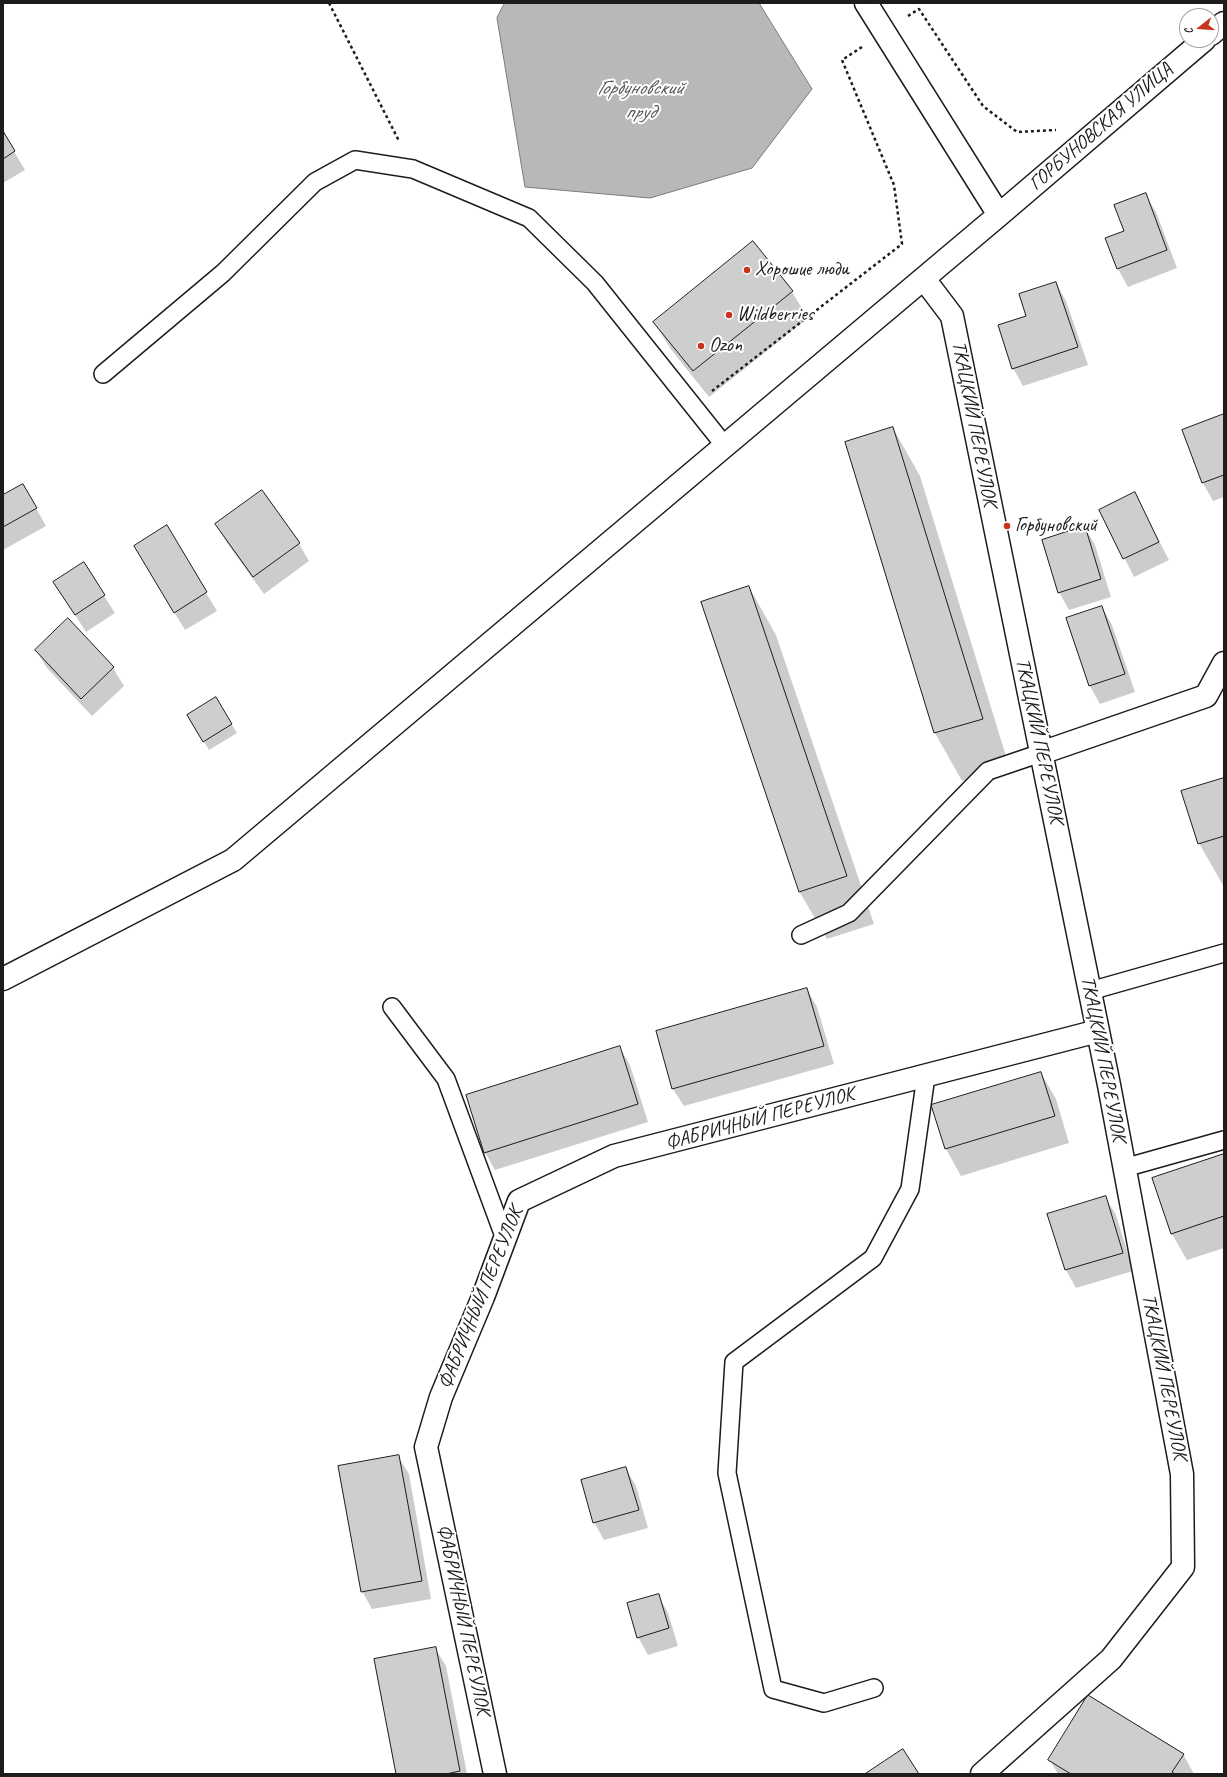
<!DOCTYPE html>
<html>
<head>
<meta charset="utf-8">
<style>
  body { margin:0 }
  #map { position:relative; width:1227px; height:1777px; overflow:hidden; background:#fff; font-family:Caveat,sans-serif }
  canvas { display:block }
  .frame { position:absolute; inset:0; border:4px solid #1c1c1c; pointer-events:none }
  .north { position:absolute; left:1179px; top:8px; width:40px; height:40px; box-sizing:border-box; background:#fff; border:1px solid #a4a4a4; border-radius:50%; rotate:253deg; font-size:11px; font-weight:700; line-height:16px; text-align:center; color:#1c1c1c }
  .north::after { content:''; display:block; margin:auto; width:14px; height:18px; background:#c8321e; clip-path:polygon(50% 0,100% 100%,50% 72%,0 100%) }
</style>
</head>
<body>
<div id="map">
<canvas width="1227" height="1777"></canvas>
<div class="frame"></div>
<div class="north">С</div>
</div>
<script>
const g = document.querySelector('canvas').getContext('2d');
g.lineJoin = 'round';
function paint(path, color) {
  g.fillStyle = color;
  g.fill(path, 'evenodd');
}
function strokePath(path, color, width, dash) {
  g.strokeStyle = color;
  g.lineWidth = width;
  g.lineCap = dash ? 'butt' : 'round';
  g.setLineDash(dash || []);
  g.stroke(path);
}
function label(font, color, halo, rows, align = 'center') {
  g.font = font + ' Caveat,sans-serif';
  g.lineWidth = 4;
  g.setLineDash([]);
  g.textBaseline = 'middle';
  g.strokeStyle = halo;
  g.fillStyle = color;
  for (const [text, x, y, turn = 0] of rows) {
    g.save();
    g.translate(x, y);
    g.rotate((+turn || 0) * Math.PI / 180);
    g.textAlign = isNaN(turn) ? turn : align;
    if (halo) g.strokeText(text, 0, 0);
    g.fillText(text, 0, 0);
    g.restore();
  }
}
const water = new Path2D(`
  M505 3H759L812 89 752 168 650 198 525 187 497 18Z`);
paint(water, '#b8b8b8');
strokePath(water, '#7a7a7a', 1);
paint(new Path2D(`
  M3 133 25 170 3 183Z
  M1145 194 1156 212 1177 268 1128 287 1118 269 1125 231Z
  M753 243 792 292 808 318 709 397 670 348 654 322Z
  M1056 283 1066 301 1088 365 1023 386 1013 368 1028 317Z
  M1224 415V497L1213 501 1203 483 1183 430Z
  M893 428 920 476 1009 766 962 781 935 733 846 442Z
  M23 485 46 526 3 550V496Z
  M1135 494 1169 560 1134 577 1100 510Z
  M217 525 299 544 309 561 264 594 227 543Z
  M166 527 217 611 185 630 145 564Z
  M1085 528 1095 545 1111 597 1069 610 1059 592Z
  M83 563 115 613 86 632 54 582Z
  M749 587 776 635 874 924 827 939 799 891Z
  M1102 607 1112 625 1135 692 1100 704 1090 686 1067 618Z
  M36 650 113 668 124 686 92 716 47 668Z
  M216 699 237 733 209 750 188 716Z
  M1224 779V887L1199 843Z
  M807 989 817 1007 834 1064 684 1106 673 1089Z
  M620 1048 630 1065 648 1122 495 1170 485 1152Z
  M1041 1073 1056 1099 1069 1143 961 1176 946 1149 933 1106Z
  M1224 1155V1248L1187 1260 1172 1234 1154 1178Z
  M1105 1197 1116 1215 1133 1271 1076 1288 1066 1270 1049 1214Z
  M398 1456 409 1474 431 1599 372 1609 362 1591Z
  M626 1469 636 1486 648 1528 604 1540 594 1522Z
  M658 1595 668 1613 678 1646 648 1655 638 1637Z
  M435 1648 446 1666 467 1774H397Z
  M1183 1754 1194 1774H1058L1050 1760Z`), '#0003');
const building = new Path2D(`
  M3 131 15 151 3 159Z
  M1146 193 1167 250 1117 269 1105 238 1124 231 1114 205Z
  M753 241 793 291 693 371 653 322Z
  M1056 282 1078 347 1012 369 998 325 1026 316 1019 294Z
  M1224 414V475L1202 483 1182 430Z
  M893 427 983 719 934 733 845 442Z
  M23 484 37 508 3 527V495Z
  M262 490 300 543 253 577 215 524Z
  M1135 492 1159 542 1123 559 1099 510Z
  M167 525 207 592 174 613 134 546Z
  M1085 526 1101 579 1058 593 1042 540Z
  M84 562 105 595 75 615 53 582Z
  M749 586 847 876 799 892 701 602Z
  M1102 606 1125 674 1089 686 1066 618Z
  M68 618 114 667 81 699 35 650Z
  M216 697 232 724 203 742 187 715Z
  M1224 778V836L1198 844 1181 791Z
  M807 988 824 1046 672 1089 656 1031Z
  M620 1046 638 1104 484 1153 466 1095Z
  M1041 1072 1055 1116 945 1149 931 1105Z
  M1224 1154V1216L1171 1234 1152 1178Z
  M1106 1196 1123 1253 1065 1270 1047 1214Z
  M399 1455 422 1581 361 1592 338 1466Z
  M626 1467 639 1510 593 1523 581 1480Z
  M659 1594 669 1628 637 1638 627 1603Z
  M436 1647 460 1771 446 1774H396L374 1659Z
  M1088 1695 1184 1754 1172 1772 1175 1774H1071L1048 1760Z
  M903 1749 919 1774H865Z`);
paint(building, '#cecece');
strokePath(building, '#1c1c1c', 1);
const service = new Path2D(`
  M103 374 223 273 315 182 355 160 413 169 529 218 595 283 725 446
  M801 935 849 913 988 771 1041 753
  M1090 991 1224 953
  M392 1007 446 1079 505 1239
  M1124 1168 1224 1140
  M874 1688 824 1703 773 1689 727 1473 734 1362 873 1258 910 1189 926 1076`);
const minor = new Path2D(`
  M924 279 952 316 1109 1085 1182 1474 1183 1567 1111 1659 982 1774
  M1041 753 1206 696 1224 663
  M495 1774 426 1447 441 1397 483 1297 519 1201 614 1156 1098 1031`);
const secondary = new Path2D(`
  M866 3 999 215
  M1211 34 1224 23
  M3 979 233 860 999 215 1204 40`);
strokePath(service, '#1c1c1c', 20);
strokePath(minor, '#1c1c1c', 25);
strokePath(secondary, '#1c1c1c', 25);
strokePath(new Path2D(`
  M329 3 399 141
  M908 16 919 9 983 106 1017 132 1056 130
  M712 391 902 244 894 185 842 60 862 47`), '#1c1c1c', 2.5, [3, 3]);
strokePath(service, '#fff', 17);
strokePath(minor, '#fff', 22);
strokePath(secondary, '#fff', 22);
for (const [x, y, r, color] of [
  [747,270,4,"#c8321e"],
  [729,315,4,"#c8321e"],
  [701,346,4,"#c8321e"],
  [1007,526,4,"#c8321e"]
]) {
  const dot = new Path2D();
  dot.arc(x, y, r, 0, 2 * Math.PI);
  g.fillStyle = color;
  g.fill(dot);
  strokePath(dot, '#fff', 1.5);
}
label('20px', '#1c1c1c', '#fff', [
  ["ГОРБУНОВСКАЯ УЛИЦА",1101,127,-41],
  ["ТКАЦКИЙ ПЕРЕУЛОК",974,424,79],
  ["ТКАЦКИЙ ПЕРЕУЛОК",1039,741,78],
  ["ТКАЦКИЙ ПЕРЕУЛОК",1103,1059,79],
  ["ФАБРИЧНЫЙ ПЕРЕУЛОК",760,1119,-15],
  ["ФАБРИЧНЫЙ ПЕРЕУЛОК",481,1298,-68],
  ["ТКАЦКИЙ ПЕРЕУЛОК",1164,1377,79],
  ["ФАБРИЧНЫЙ ПЕРЕУЛОК",463,1620,78]
]);
label('20px', '#1c1c1c', '#fff', [
  ["Хорошие люди",755,270],
  ["Wildberries",737,315],
  ["Ozon",709,346],
  ["Горбуновский",1015,526]
], 'left');
label('italic 21px', '#5a5a5a', '#fff', [
  ["Горбуновский",640,88],
  ["пруд",640,112]
]);
</script>
</body>
</html>
